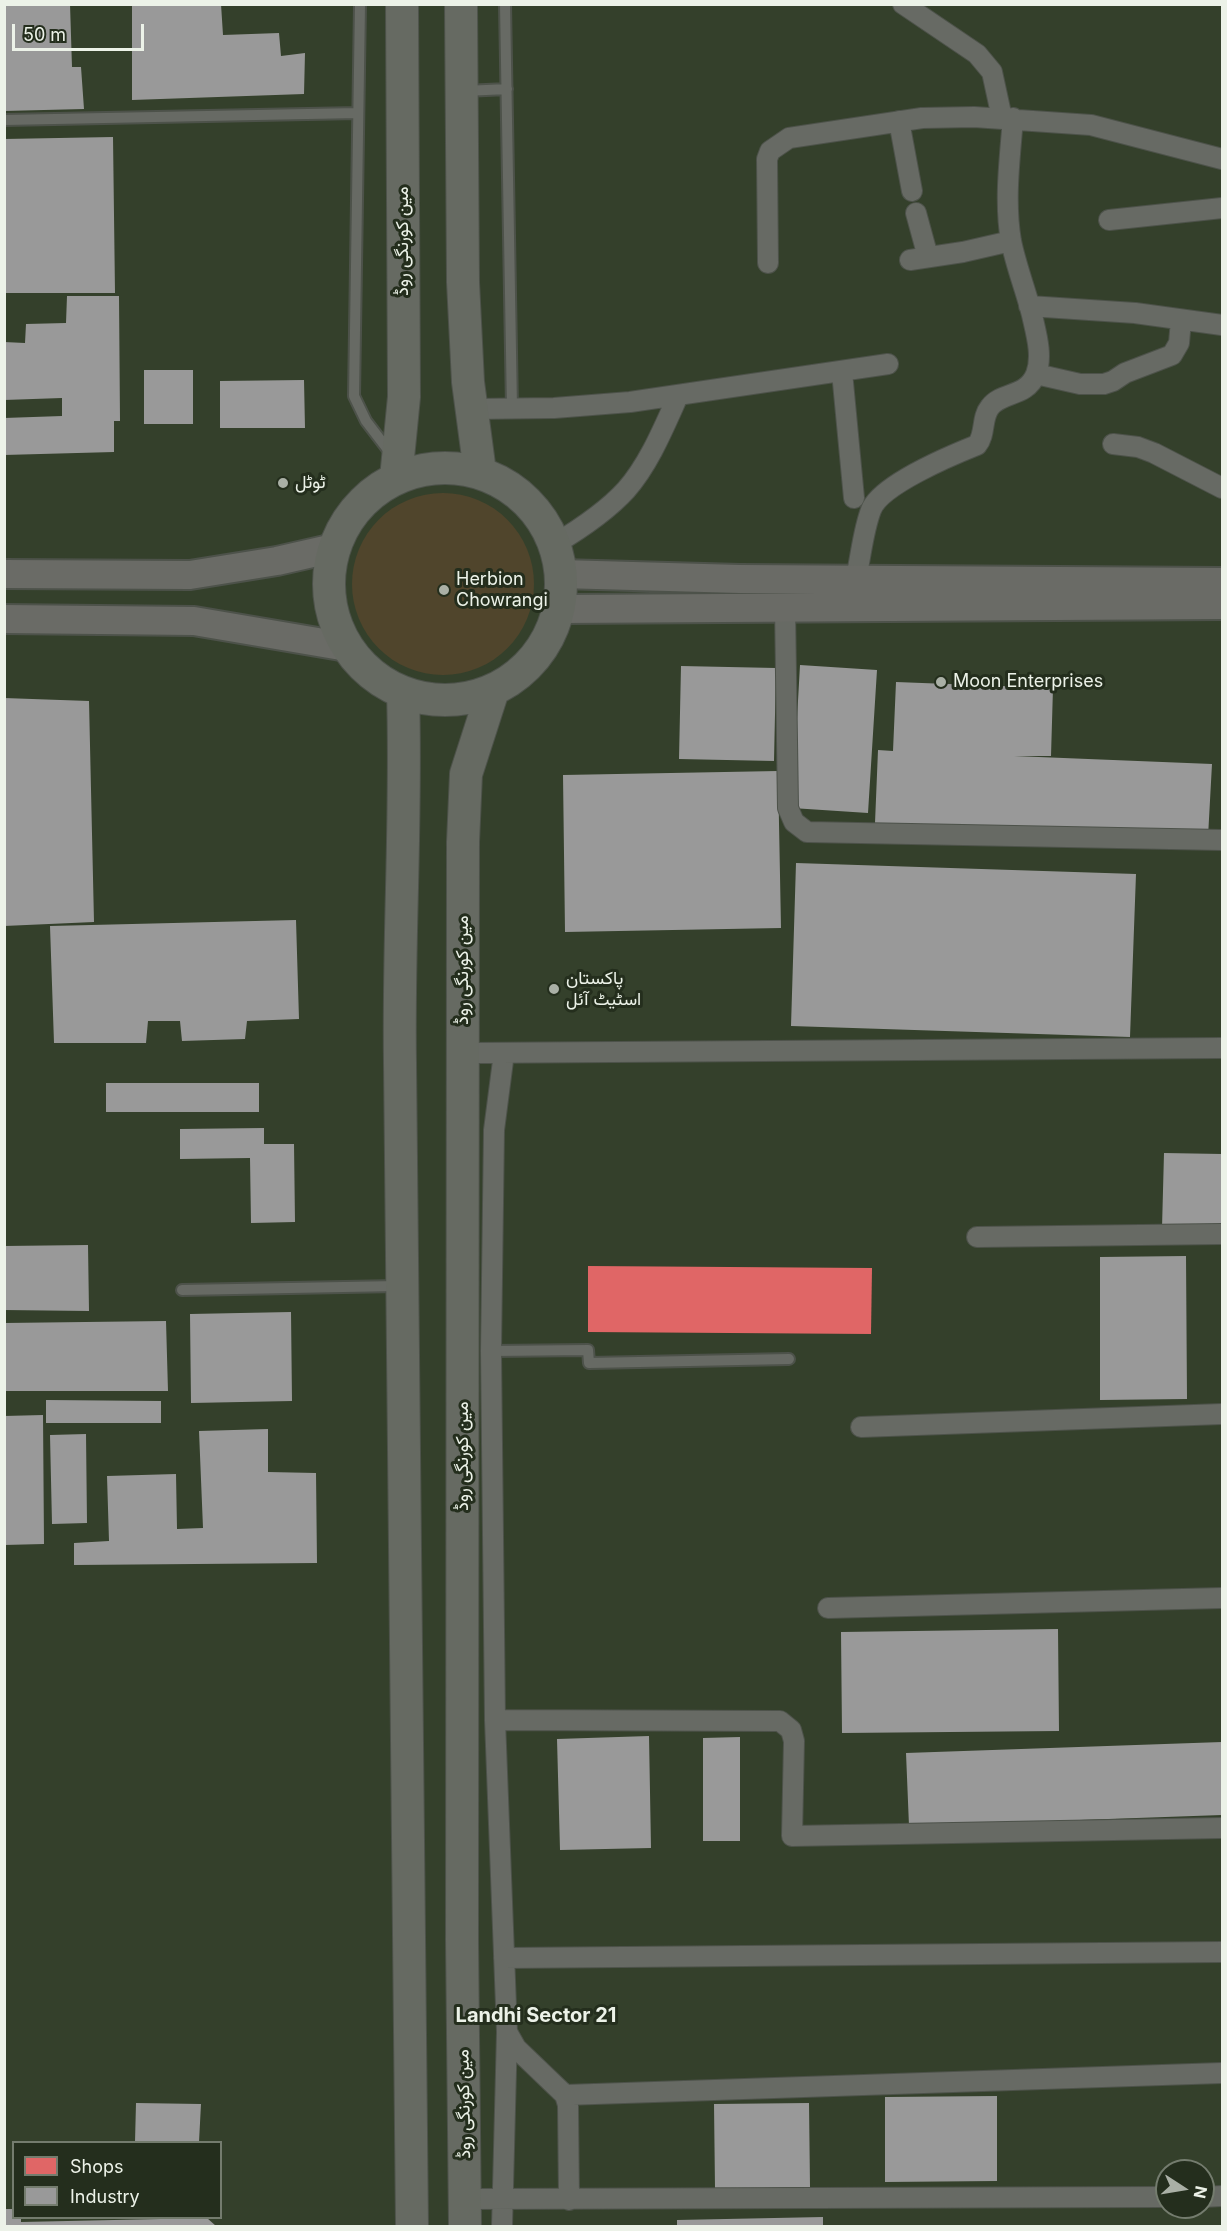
<!DOCTYPE html>
<html>
<head>
<meta charset="utf-8">
<style>
  body { margin:0 }
  #map { position:relative; width:1227px; height:2231px; overflow:hidden; background:#2f342b; font-family:Inter,sans-serif }
  canvas { display:block }
  .frame { position:absolute; inset:0; border:6px solid #ecf2e8; pointer-events:none }
  .legend { position:absolute; left:12px; top:2141px; width:210px; height:78px; box-sizing:border-box; background:#242e1d; border:2px solid #747c6e; margin:0; padding:8px 10px; list-style:none; font-size:18px; color:#ecf2e8 }
  .legend li { display:flex; align-items:center; gap:12px; height:30px }
  .legend b { width:30px; border:2px solid #747c6e }
  .north { position:absolute; left:1155px; top:2159px; width:60px; height:60px; box-sizing:border-box; background:#242e1d; border:2px solid #747c6e; border-radius:50%; rotate:102deg; font-size:16px; font-weight:700; line-height:24px; text-align:center; color:#ecf2e8 }
  .north::after { content:''; display:block; margin:auto; width:21px; height:27px; background:#aab0a6; clip-path:polygon(50% 0,100% 100%,50% 72%,0 100%) }
  .scale { position:absolute; left:12px; top:24px; width:132px; height:27px; box-sizing:border-box; border:3px solid #ecf2e8; border-top:0; padding-left:8px; font-size:18px; line-height:21px; white-space:nowrap; color:#ecf2e8; -webkit-text-stroke:4px #242e1d; paint-order:stroke }
</style>
</head>
<body>
<div id="map">
<canvas width="1227" height="2231"></canvas>
<div class="frame"></div>
<ul class="legend">
<li><b style="height:16px;background:#e06666"></b>Shops</li>
<li><b style="height:16px;background:#999"></b>Industry</li>
</ul>
<div class="north">N</div>
<div class="scale">50 m</div>
</div>
<script>
const g = document.querySelector('canvas').getContext('2d');
g.lineJoin = 'round';
function paint(path, color) {
  g.fillStyle = color;
  g.fill(path, 'evenodd');
}
function strokePath(path, color, width, dash) {
  g.strokeStyle = color;
  g.lineWidth = width;
  g.lineCap = dash ? 'butt' : 'round';
  g.setLineDash(dash || []);
  g.stroke(path);
}
function label(font, color, halo, rows, align = 'center') {
  g.font = font + ' Inter,Vazirmatn,sans-serif';
  g.lineWidth = 6;
  g.setLineDash([]);
  g.textBaseline = 'middle';
  g.strokeStyle = halo;
  g.fillStyle = color;
  for (const [text, x, y, turn = 0] of rows) {
    g.save();
    g.translate(x, y);
    g.rotate((+turn || 0) * Math.PI / 180);
    g.textAlign = isNaN(turn) ? turn : align;
    if (halo) g.strokeText(text, 0, 0);
    g.fillText(text, 0, 0);
    g.restore();
  }
}
paint(new Path2D(`
  M5 5H1222V2226H5ZM14 2142H220V2218H14ZM1167 2171H1203V2207H1167Z`), '#34402b');
paint(new Path2D(`
  M352 584a91 91 0 1 1 182 0a91 91 0 1 1-182 0Z`), '#50452c');
paint(new Path2D(`
  M588 1266 872 1268 871 1334 588 1332Z`), '#e06666');
paint(new Path2D(`
  M4 4H70L72 67H81L84 109 4 111Z
  M132 4H221L223 35 279 33 281 56 305 53 304 94 132 100Z
  M113 137 115 293H4V139Z
  M67 296H119L120 421H114V452L4 455V418L62 416V398L4 400V342L25 343 26 324 66 323Z
  M144 370H193V424H144Z
  M304 380 305 428H220V381Z
  M800 665 877 670 868 813 792 808Z
  M681 666 776 668 774 761 679 759Z
  M896 682 1053 688 1051 756H1014L1212 764 1208 837 875 823 878 750 893 751Z
  M4 698 89 701 94 922 4 926Z
  M778 771 781 928 565 932 563 775Z
  M796 863 1136 874 1130 1037 791 1026Z
  M296 920 299 1019 247 1021 245 1039 182 1041 180 1021H148L146 1043H54L50 926Z
  M106 1083H259V1112H106Z
  M264 1128V1144H294L295 1222 251 1223 250 1158 180 1159V1129Z
  M1164 1153 1222 1154V1229L1162 1228Z
  M88 1245 89 1311 4 1310V1246Z
  M1186 1256 1187 1399 1100 1400V1257Z
  M291 1312 292 1401 191 1403 190 1314Z
  M166 1321 168 1391H4V1323Z
  M46 1400 161 1401V1423H46Z
  M43 1415 44 1544 4 1545V1416Z
  M268 1429V1472L316 1473 317 1563 74 1565V1543L109 1541 107 1476 176 1474 177 1529 203 1528 199 1431Z
  M86 1434 87 1523 52 1524 50 1435Z
  M1058 1629 1059 1731 842 1733 841 1632Z
  M649 1736 651 1848 560 1850 557 1739Z
  M740 1737V1841H703V1738Z
  M1222 1742V1815L909 1826 906 1753Z
  M997 2096V2181L885 2182V2097Z
  M136 2103 201 2104 199 2142H135Z
  M809 2103 810 2187 715 2189 714 2104Z
  M4 2209H14V2218H21V2222L207 2218 216 2226H4Z
  M823 2217V2226H677V2220Z`), '#999');
const service = new Path2D(`
  M360 4 354 396 366 421 392 455
  M505 4 512 409
  M465 91 507 89
  M4 120 358 113
  M182 1290 398 1286
  M491 1351 588 1350 589 1363 789 1359`);
const minor = new Path2D(`
  M903 4 977 54 992 72 1002 118
  M899 121 912 191
  M916 213 928 257
  M1109 220 1222 208
  M910 260 963 252 1011 241
  M768 263 767 159 770 151 789 138 922 118 974 117 1091 125 1222 159
  M1029 306 1135 313 1222 325
  M842 372 854 498
  M1036 374 1080 384H1104L1113 381 1125 373 1172 355 1179 343 1181 320
  M471 409 554 408 630 402 888 364
  M1113 444 1138 447 1154 453 1222 488
  M555 544C580 529 606 512 626 490 649 464 664 427 678 396
  M856 578C861 556 863 531 871 510 880 485 952 455 977 445 986 434 981 418 990 407 1002 391 1026 398 1036 374 1043 356 1036 333 1032 315 1026 291 1016 266 1011 241 1004 200 1010 158 1013 118
  M785 607 788 808 794 822 807 832 1222 840
  M463 1053 1222 1048
  M977 1237 1222 1234
  M861 1427 1222 1414
  M828 1608 1222 1598
  M495 1720 780 1721 791 1730 794 1741 792 1836 1222 1828
  M504 1958 1222 1952
  M507 2032 516 2048 565 2095 568 2105 569 2200
  M565 2095 1222 2073
  M1203 2197 1222 2196
  M465 2199 1167 2197
  M502 2226 507 2032 495 1720 491 1351 494 1130 504 1053`);
const secondary = new Path2D(`
  M4 574 190 575 277 561 334 548
  M561 574 740 579 1222 582
  M560 609 1222 605
  M4 619 194 621 347 647`);
const primary = new Path2D(`
  M461 4 463 282 468 382 480 472
  M329 584a116 116 0 1 1 232 0a116 116 0 1 1-232 0Z
  M396 478 404 397 402 4
  M403 693C407 816 398 940 400 1063 403 1451 406 1839 412 2226
  M465 2226 462 1939 463 842 466 774 493 690`);
strokePath(service, '#4d524a', 14);
strokePath(minor, '#4d524a', 22);
strokePath(secondary, '#4d524a', 32);
strokePath(primary, '#4d524a', 34);
strokePath(service, '#676a64', 10);
strokePath(minor, '#676a64', 20);
strokePath(secondary, '#6a6b66', 28);
strokePath(primary, '#666a62', 32);
for (const [x, y, r, color] of [
  [283,483,6,"#aab0a6"],
  [444,590,6,"#aab0a6"],
  [941,682,6,"#aab0a6"],
  [554,989,6,"#aab0a6"]
]) {
  const dot = new Path2D();
  dot.arc(x, y, r, 0, 2 * Math.PI);
  g.fillStyle = color;
  g.fill(dot);
  strokePath(dot, '#242e1d', 2);
}
label('18px', '#ecf2e8', '#242e1d', [
  ["مین کورنگی روڈ",403,241,-90],
  ["مین کورنگی روڈ",463,970,-90],
  ["مین کورنگی روڈ",463,1456,-90],
  ["مین کورنگی روڈ",464,2104,-91]
]);
label('18px', '#ecf2e8', '#242e1d', [
  ["ٹوٹل",295,483],
  ["Herbion",456,580],
  ["Chowrangi",456,601],
  ["Moon Enterprises",953,682],
  ["پاکستان",566,979],
  ["اسٹیٹ آئل",566,1000]
], 'left');
label('bold 20px', '#ecf2e8', '#242e1d', [
  ["Landhi Sector 21",536,2016]
]);
</script>
</body>
</html>
